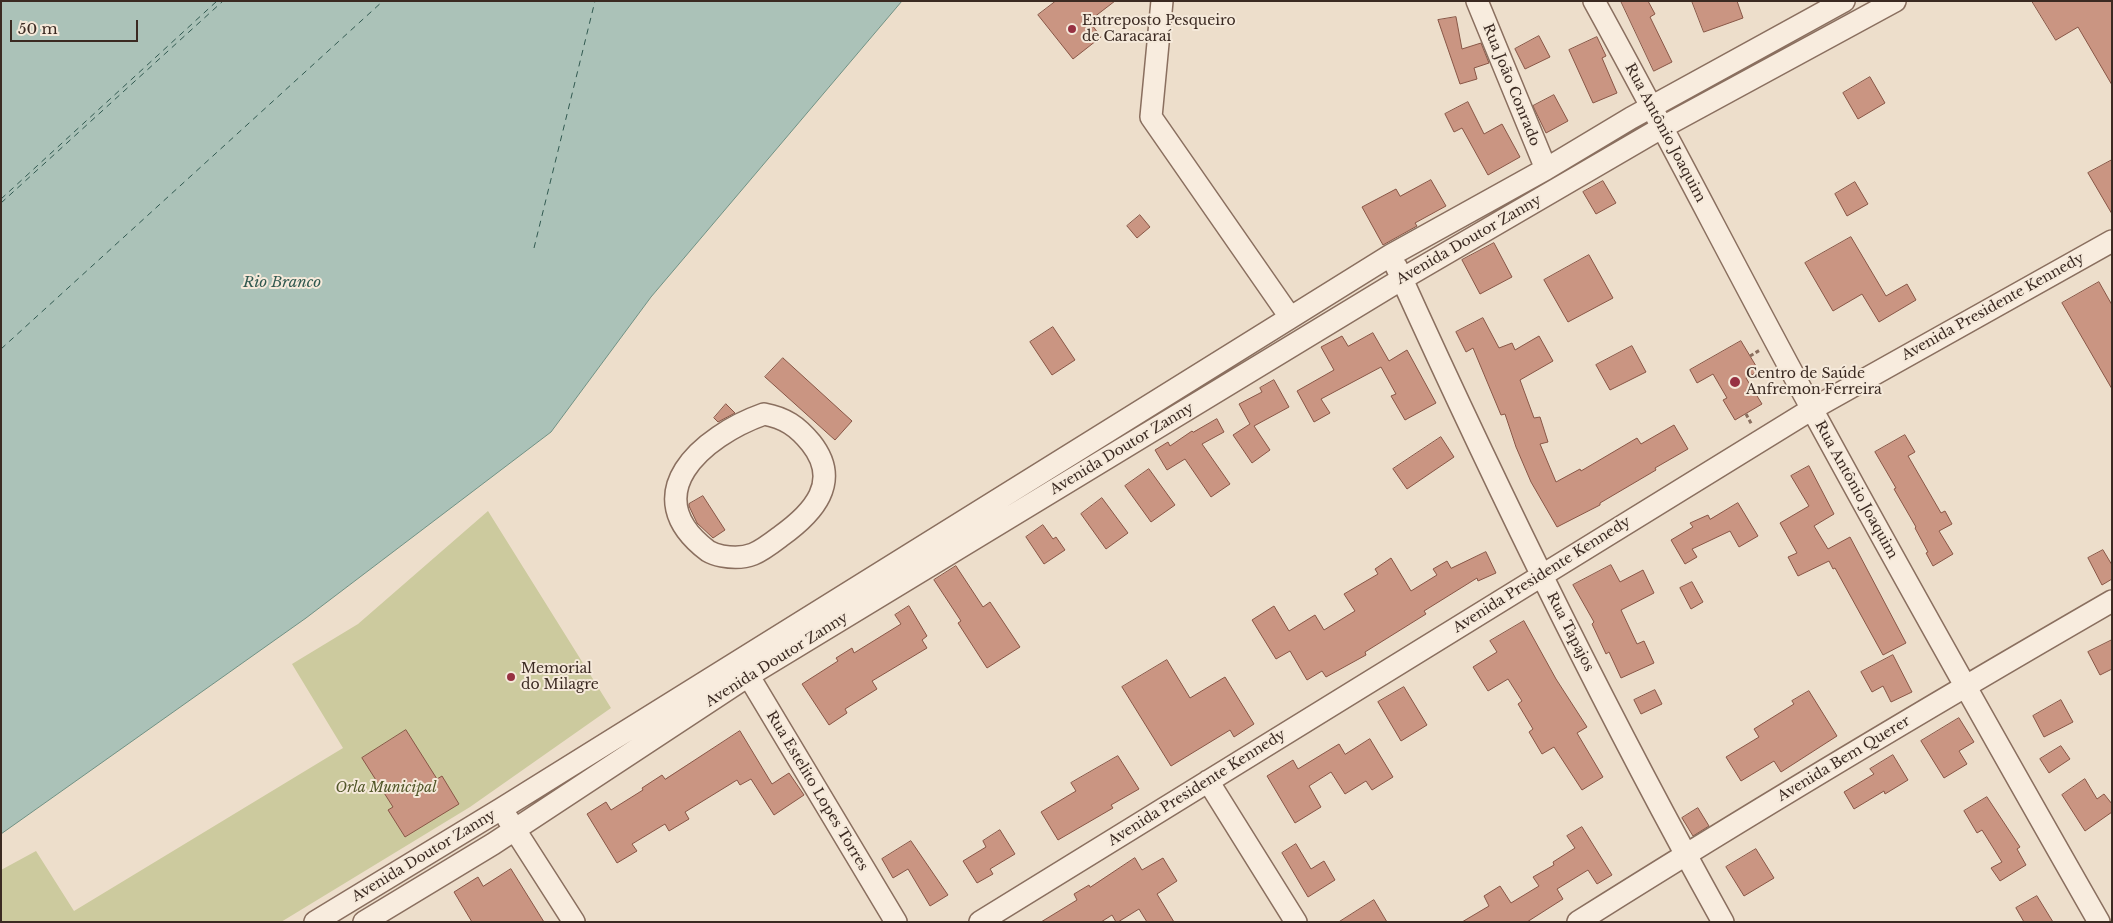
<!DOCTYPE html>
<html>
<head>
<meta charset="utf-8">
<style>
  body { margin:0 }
  #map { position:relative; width:2113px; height:923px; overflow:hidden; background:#eddecb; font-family:"Libre Baskerville",serif }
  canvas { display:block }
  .frame { position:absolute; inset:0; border:2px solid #3b2a22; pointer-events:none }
  .scale { position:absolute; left:10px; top:20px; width:128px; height:22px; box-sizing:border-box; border:2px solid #3b2a22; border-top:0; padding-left:6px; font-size:15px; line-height:18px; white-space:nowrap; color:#3b2a22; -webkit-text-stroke:4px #f5e9da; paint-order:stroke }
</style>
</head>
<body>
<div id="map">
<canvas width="2113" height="923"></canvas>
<div class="frame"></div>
<div class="scale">50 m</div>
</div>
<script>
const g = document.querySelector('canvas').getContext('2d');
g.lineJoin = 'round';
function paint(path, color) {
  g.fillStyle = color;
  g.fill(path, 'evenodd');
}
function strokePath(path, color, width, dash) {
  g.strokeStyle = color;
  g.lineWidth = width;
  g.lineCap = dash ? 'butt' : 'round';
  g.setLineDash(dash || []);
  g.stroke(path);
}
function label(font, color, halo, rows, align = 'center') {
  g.font = font + ' "Libre Baskerville",serif';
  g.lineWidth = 4;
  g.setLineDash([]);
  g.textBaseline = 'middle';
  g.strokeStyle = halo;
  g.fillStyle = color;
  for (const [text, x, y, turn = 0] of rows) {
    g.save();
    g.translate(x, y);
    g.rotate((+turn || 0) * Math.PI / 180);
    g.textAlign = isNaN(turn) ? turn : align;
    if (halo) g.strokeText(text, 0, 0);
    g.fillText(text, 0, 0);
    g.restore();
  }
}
paint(new Path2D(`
  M488 511 611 708 470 807 281 922H1V870L36 851 74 911 343 748 292 664 358 624Z`), '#ccca9e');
const water = new Path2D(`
  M1 1H902L651 297 551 432 306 618 1 834Z`);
paint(water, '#abc2b8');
strokePath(water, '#719184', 1);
strokePath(new Path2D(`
  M1 199 217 1
  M1 203 223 1
  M534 248 595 1
  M1 349 383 1`), '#325a51', 1, [6, 5]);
const building = new Path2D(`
  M1056 1H1115L1089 21 1101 37 1073 59 1038 15Z
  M1621 1H1648L1655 14 1650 17 1672 62 1654 71Z
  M1692 1H1737L1743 18 1704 32Z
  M2032 1H2112V85L2078 27 2056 40Z
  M1456 17 1462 49 1481 43 1489 63 1474 68 1477 79 1460 84 1438 20Z
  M1539 36 1550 57 1525 69 1515 49Z
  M1597 37 1606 56 1602 58 1617 93 1593 103 1569 50Z
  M1870 77 1885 103 1858 119 1843 93Z
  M1554 95 1568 121 1546 133 1533 106Z
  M1468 102 1484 134 1502 124 1520 157 1488 175 1462 128 1454 132 1445 114Z
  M2112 160V214L2088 173Z
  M1431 180 1446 206 1415 223 1417 226 1383 245 1362 207 1396 189 1400 196Z
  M1603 181 1616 203 1596 214 1583 192Z
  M1855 182 1868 204 1847 216 1835 194Z
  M1140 215 1150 227 1137 238 1127 226Z
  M1851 237 1886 296 1907 284 1916 300 1879 322 1862 294 1833 311 1805 263Z
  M1494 243 1512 277 1480 294 1462 260Z
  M1589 255 1613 298 1568 322 1544 280Z
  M2099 282 2112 305V389L2062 303Z
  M1483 318 1499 348 1512 343 1515 350 1539 336 1553 361 1520 380 1534 418 1540 417 1548 442 1540 444 1556 482 1580 469 1581 471 1637 438 1641 444 1674 425 1688 449 1655 468 1656 470 1600 503V505L1557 527 1531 482 1516 447 1505 414 1501 415 1473 348 1466 352 1456 332Z
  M1053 327 1075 360 1052 375 1030 342Z
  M1373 333 1389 361 1407 350 1436 403 1405 420 1391 396 1396 394 1381 367 1321 399 1330 413 1314 422 1297 391 1334 370 1321 347 1342 336 1348 346Z
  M1741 341 1759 371 1746 378 1762 404 1735 420 1723 400 1727 398 1713 374 1697 383 1690 370Z
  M1632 346 1646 372 1610 390 1596 365Z
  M783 358 852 421 835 440 765 377Z
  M1274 380 1289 407 1254 426 1270 450 1252 463 1233 435 1250 424 1239 404 1262 392 1260 388Z
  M726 404 735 413 718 422 714 418Z
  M1217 419 1224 432 1202 444 1230 484 1211 497 1185 459 1167 470 1155 450 1168 442 1170 446 1192 431 1193 432Z
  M1905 435 1915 452 1908 456 1941 513 1945 511 1952 524 1939 531 1953 554 1933 566 1926 553 1928 552 1915 528 1916 527 1894 489 1896 488 1875 452Z
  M1441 437 1454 457 1407 489 1393 469Z
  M1809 466 1834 514 1814 526 1828 549 1850 537 1906 643 1883 655 1835 568 1833 569 1829 561 1798 576 1788 557 1797 553 1780 523 1809 506 1791 476Z
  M1149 469 1175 505 1151 522 1125 486Z
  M703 496 725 530 713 538 697 523 689 506V504Z
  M1102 498 1128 533 1106 549 1081 514Z
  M1738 503 1758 536 1739 547 1730 531 1692 549 1697 557 1685 564 1671 540 1693 527 1690 523 1708 515 1710 519Z
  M1043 525 1053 539 1056 537 1065 550 1044 564 1026 537Z
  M2103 550 2112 565V579L2102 585 2088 558Z
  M1486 552 1496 573 1478 581 1477 578 1424 611 1426 614 1365 652 1366 655 1326 677 1322 671 1307 680 1290 651 1276 659 1252 620 1274 606 1289 631 1315 615 1324 630 1355 611 1344 594 1378 574 1375 569 1391 558 1411 591 1437 575 1433 569 1447 561 1451 568Z
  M1611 565 1620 582 1643 570 1654 593 1621 610 1637 644 1644 641 1654 663 1621 678 1609 652 1606 654 1592 624 1594 622 1573 585Z
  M956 566 983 607 990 602 1020 647 987 668 958 623 961 621 934 580Z
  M1692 582 1703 602 1691 609 1680 588Z
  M909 606 927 636 922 640 927 648 872 681 877 689 845 709 847 713 829 725 802 684 838 661 836 658 852 648 854 653 901 624 895 615Z
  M1524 621 1556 679 1587 727 1577 733 1603 777 1582 790 1554 747 1542 754 1529 732 1533 729 1518 704 1522 701 1508 679 1488 691 1473 667 1497 652 1490 641Z
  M2112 640V669L2100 675 2088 652Z
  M1893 655 1912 692 1891 702 1883 686 1872 692 1861 672Z
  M1167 660 1190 698 1225 677 1254 724 1234 737 1230 730 1171 766 1122 687Z
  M1404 687 1427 725 1401 741 1378 702Z
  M1655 690 1662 704 1641 714 1634 700Z
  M1809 691 1837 736 1781 772 1774 761 1741 781 1726 757 1759 737 1754 729 1794 704 1792 701Z
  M2061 700 2073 722 2044 737 2033 716Z
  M1959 718 1974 742 1959 751 1967 764 1944 778 1921 741Z
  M406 730 437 779 442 776 459 804 405 837 388 810 393 807 362 758Z
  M740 731 772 784 789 773 804 795 774 815 751 779 740 785 737 780 685 812 689 819 669 831 665 824 632 844 637 851 617 863 587 814 606 802 611 810 643 790 642 788 662 775 665 779Z
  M1370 739 1393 777 1372 790 1366 781 1345 794 1331 772 1309 786 1321 807 1295 823 1267 776 1293 760 1298 769 1339 744 1345 754Z
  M2061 746 2070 759 2049 773 2040 759Z
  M1893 755 1908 780 1885 794 1884 791 1854 809 1844 792 1874 774 1870 769Z
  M1118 756 1139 789 1111 805 1113 808 1058 840 1041 812 1076 791 1071 783Z
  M2085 779 2097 799 2104 794 2112 804V812L2085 831 2062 795Z
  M1987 797 2020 847 2017 849 2026 865 2000 881 1991 868 2002 862 1982 830 1977 833 1964 811Z
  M1698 808 1709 826 1693 836 1682 818Z
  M1582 827 1612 875 1597 884 1588 870 1557 889 1563 899 1527 922H1462L1489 906 1484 896 1500 886 1511 903 1539 886 1533 877 1554 865 1553 862 1575 848 1567 836Z
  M1000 830 1015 854 990 869 993 874 977 883 963 861 986 847 983 841Z
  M911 841 948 895 930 906 908 869 893 878 882 859Z
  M1296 844 1311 869 1324 861 1335 880 1308 897 1282 853Z
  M1756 849 1774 878 1744 896 1726 867Z
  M1135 858 1142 870 1163 858 1177 881 1157 894 1174 922H1147L1139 909 1118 922H1116L1112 915 1101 922H1041L1077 900 1074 894 1089 885 1090 887Z
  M511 869 544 922H472L454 892 478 877 483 886Z
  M2037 896 2053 922H2024L2016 908Z
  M1374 900 1387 922H1339Z`);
paint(building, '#ca9582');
strokePath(building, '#885646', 1);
const minor = new Path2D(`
  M1162 1 1151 117 1290 317
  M1477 1 1546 169
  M1594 1C1669 137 1739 275 1813 411 1906 582 2002 752 2099 922
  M1396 266C1497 489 1604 709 1723 922
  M764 414C785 418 797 426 811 443 842 482 813 513 781 536 760 552 749 561 722 556 717 555 713 554 708 551 634 495 702 436 764 414Z
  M742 665 896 922
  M1208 781 1296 922
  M508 819 574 922
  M315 922 501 809 1391 255 1546 169 1631 118 1844 1
  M364 922 493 844 748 676 1402 279 1663 127 1895 1
  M980 922 1812 409 2112 241
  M1578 922C1754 811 1932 705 2112 601`);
strokePath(minor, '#8a6f5f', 24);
strokePath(new Path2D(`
  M1750 356 1760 350
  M1746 414 1752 425`), '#8a6f5f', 3, [4, 2.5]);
strokePath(minor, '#f8ecde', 21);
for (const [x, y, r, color] of [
  [1072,29,5,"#973142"],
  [1735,382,6,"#973142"],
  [511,677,5,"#973142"]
]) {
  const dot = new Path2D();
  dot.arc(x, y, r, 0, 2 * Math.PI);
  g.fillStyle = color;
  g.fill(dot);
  strokePath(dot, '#f5e9da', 2);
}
label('14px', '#3b2a22', '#f5e9da', [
  ["Entreposto Pesqueiro",1082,21],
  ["de Caracaraí",1082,37],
  ["Centro de Saúde",1746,374],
  ["Anfremon Ferreira",1746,390],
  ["Memorial",521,669],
  ["do Milagre",521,685]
], 'left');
label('14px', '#3b2a22', '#f5e9da', [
  ["Rua João Conrado",1511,85,68],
  ["Rua Antônio Joaquim",1665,133,62],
  ["Avenida Doutor Zanny",1469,240,-30],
  ["Avenida Presidente Kennedy",1993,307,-29],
  ["Avenida Doutor Zanny",1122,449,-31],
  ["Rua Antônio Joaquim",1856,490,61],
  ["Avenida Presidente Kennedy",1542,575,-32],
  ["Rua Tapajos",1570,632,63],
  ["Avenida Doutor Zanny",777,660,-32],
  ["Avenida Bem Querer",1844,759,-31],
  ["Avenida Presidente Kennedy",1197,788,-32],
  ["Rua Estelito Lopes Torres",817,791,59],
  ["Avenida Doutor Zanny",424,856,-31]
]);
label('italic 14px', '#525729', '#f5e9da', [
  ["Orla Municipal",386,788]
]);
label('italic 15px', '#325a51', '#f5e9da', [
  ["Rio Branco",282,283]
]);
</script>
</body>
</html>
